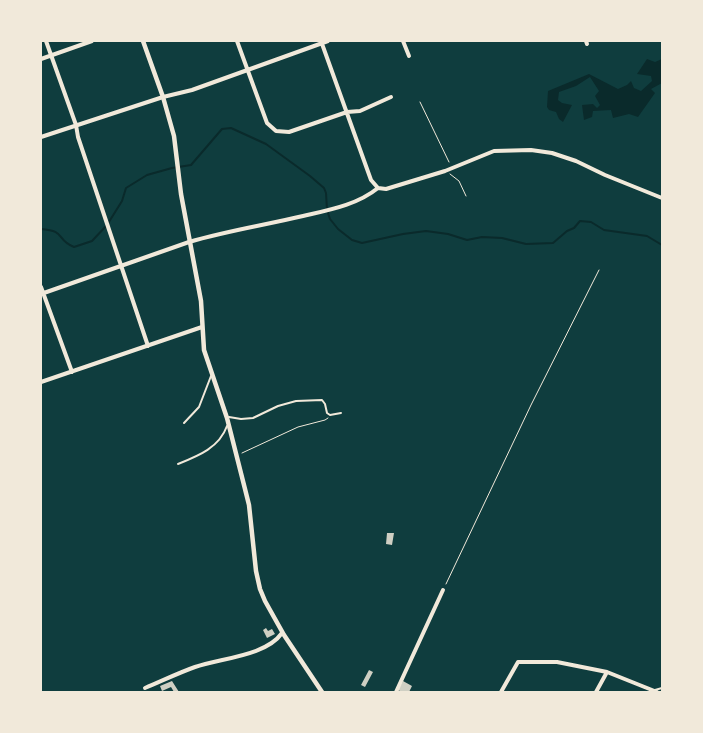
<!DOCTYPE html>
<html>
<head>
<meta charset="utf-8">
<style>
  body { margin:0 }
  #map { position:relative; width:703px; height:733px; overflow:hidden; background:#0f3d3e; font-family:"Asap Condensed",sans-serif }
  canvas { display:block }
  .frame { position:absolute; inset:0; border:42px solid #f1e9da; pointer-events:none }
</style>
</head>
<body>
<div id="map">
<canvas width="703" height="733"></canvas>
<div class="frame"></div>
</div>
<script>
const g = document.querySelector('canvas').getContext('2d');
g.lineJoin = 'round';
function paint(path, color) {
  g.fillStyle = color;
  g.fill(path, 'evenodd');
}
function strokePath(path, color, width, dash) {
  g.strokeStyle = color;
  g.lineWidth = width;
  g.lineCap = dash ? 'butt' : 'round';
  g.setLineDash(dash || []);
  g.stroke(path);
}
paint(new Path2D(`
  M647 59 655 62 662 59V83L651 89 655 93 638 117 629 114 613 118 611 110 593 111 592 117 584 120 582 105 593 104 597 108 600 105 595 96 599 91 590 77 576 86 559 92 558 100 562 103 572 105 563 122 559 119 556 112 549 110 547 107 548 91 589 74 618 89 627 85 631 81 634 88 641 91 652 81 651 76 637 74Z`), '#0a2a2b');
strokePath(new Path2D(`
  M41 229C67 231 55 239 74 247L92 241 107 225 122 201 126 188 147 175 172 168 191 165 222 129 231 128 266 144 310 176 324 188 326 193 327 210 330 219 338 229 352 240 362 243 403 234 426 231 448 234 467 240 482 237 502 238 526 244 553 243 567 231 574 228 580 221 591 222 604 230 647 236 662 245`), '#0a2a2b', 2);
paint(new Path2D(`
  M387 533H394L392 545 386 544Z
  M266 628 268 631 272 629 275 634 267 638 263 630Z
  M369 670 373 672 365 687 361 685Z
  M172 681 179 692H174L171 687 162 691 160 686Z
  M403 681 412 686 409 692H402L398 690Z`), '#cfcfc3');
strokePath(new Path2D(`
  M420 102 449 162
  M450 174 459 181 466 196
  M242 453 298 427 325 420 328 418
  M446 584 531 405 599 270`), '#f1e9da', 1);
strokePath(new Path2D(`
  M229 417 241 419 253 418 278 406 296 401 322 400 325 404 327 413 330 415 341 413
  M184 423 199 407 211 376
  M178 464C198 456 219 448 227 426
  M655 690 662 688`), '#f1e9da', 2);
strokePath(new Path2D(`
  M46 41 76 125 78 137 148 346
  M237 41 267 123 276 131 289 132 347 112 360 111 391 97
  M321 41 371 180 378 188 386 189 445 171 494 151 531 150 552 153 576 161 605 175 662 198
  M403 41 409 56
  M586 41 587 44
  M41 59 92 41
  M41 137 163 97 192 90 328 41
  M41 287 72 372
  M41 294 189 242C226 231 265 225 303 216 329 210 357 205 378 188
  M41 382 202 327
  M145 688C162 681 178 673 195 667 221 658 266 656 282 633
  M396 692 443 590
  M501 692 518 662H557L607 672 657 692
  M596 692 607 672`), '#f1e9da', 4);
strokePath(new Path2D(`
  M143 41 163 97 174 136 181 194 201 301 204 350 227 418 245 489 249 505 256 571 260 589 265 601 284 635 322 692`), '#f1e9da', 4.5);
</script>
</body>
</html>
